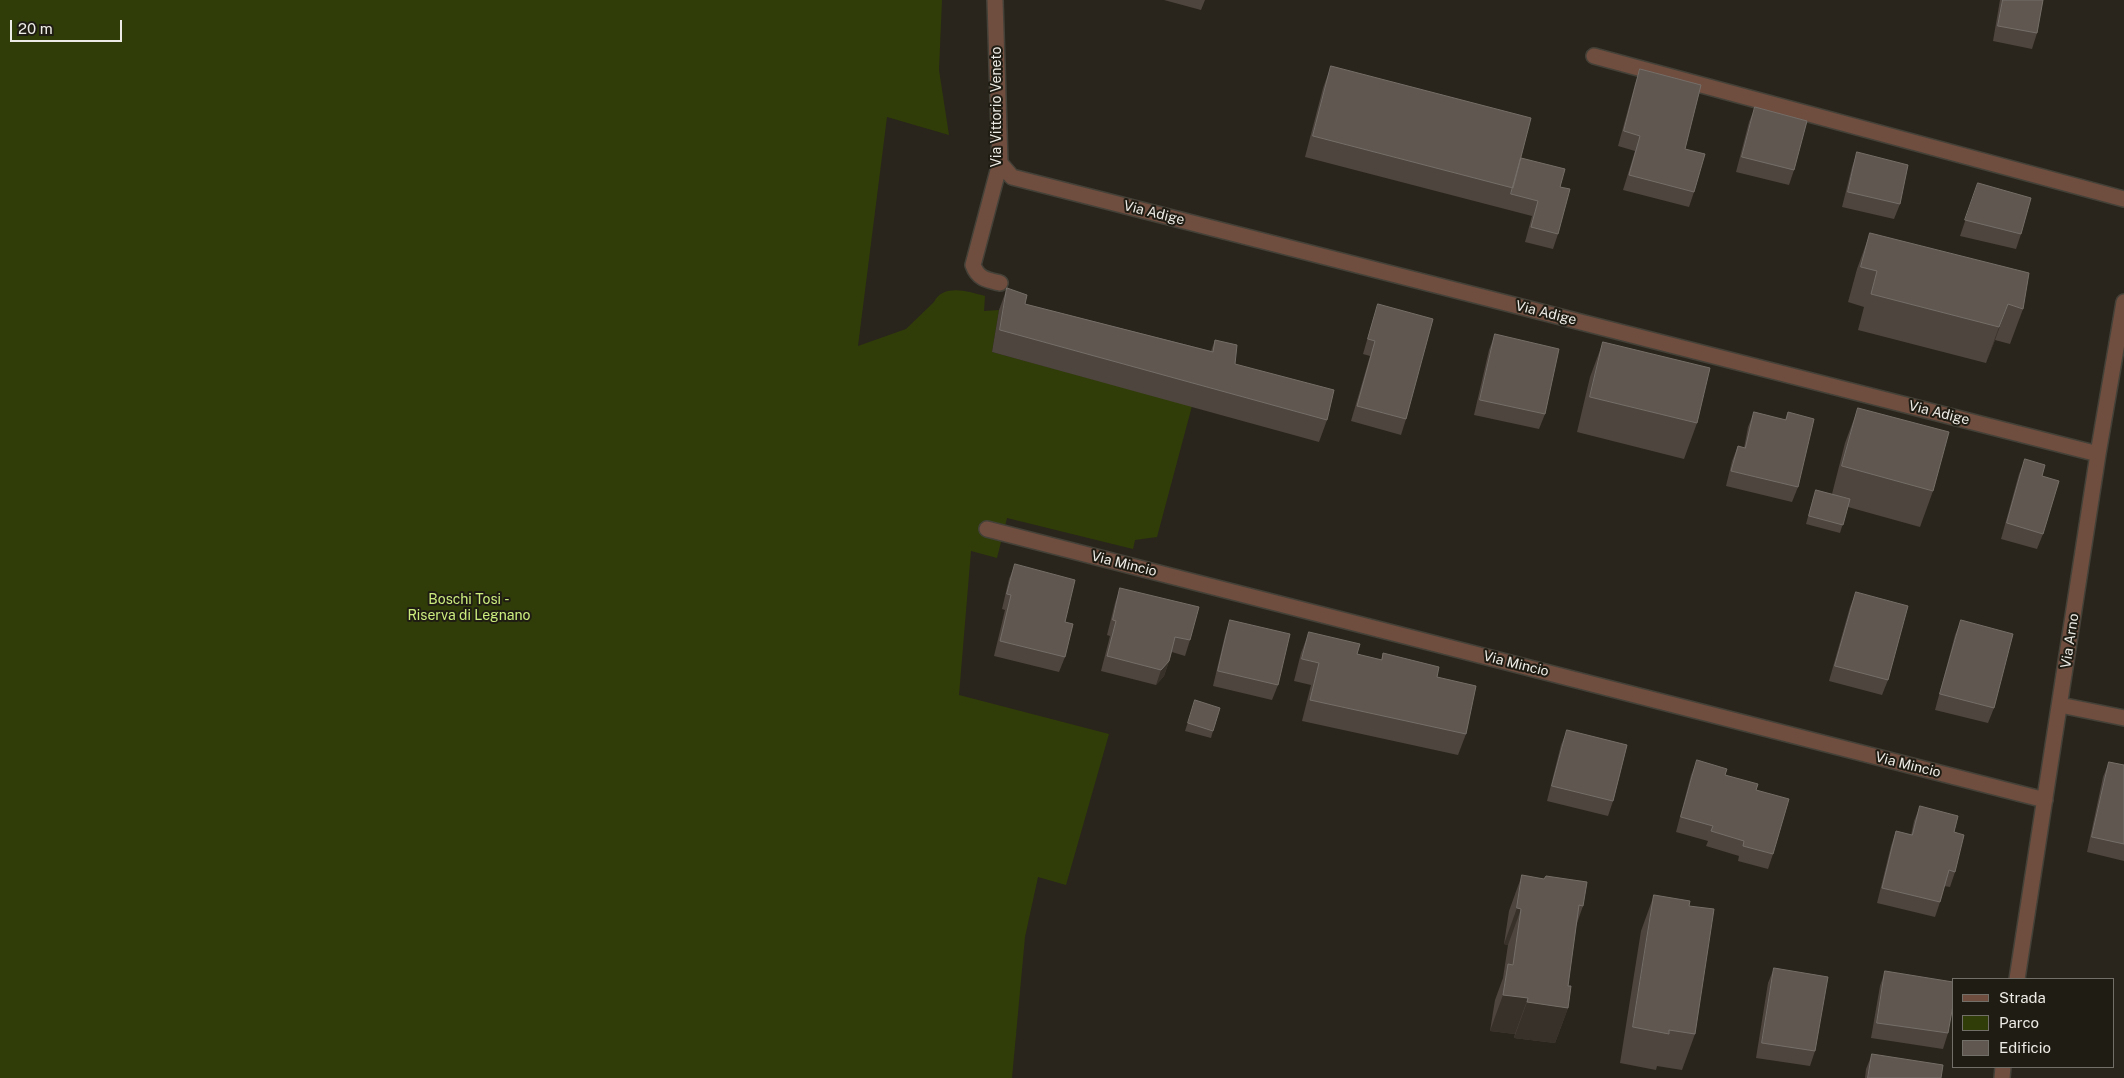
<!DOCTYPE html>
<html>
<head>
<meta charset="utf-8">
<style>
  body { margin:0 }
  #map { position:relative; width:2124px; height:1078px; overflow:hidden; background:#29251c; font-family:"Public Sans",sans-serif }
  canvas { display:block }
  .legend { position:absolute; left:1952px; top:978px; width:162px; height:90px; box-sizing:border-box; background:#1f1c13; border:1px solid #716f67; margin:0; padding:6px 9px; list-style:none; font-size:15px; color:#edebe5 }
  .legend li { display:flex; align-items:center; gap:10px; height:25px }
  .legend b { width:25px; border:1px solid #716f67 }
  .scale { position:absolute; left:10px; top:20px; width:112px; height:22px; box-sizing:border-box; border:2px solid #edebe5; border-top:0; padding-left:6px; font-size:15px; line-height:18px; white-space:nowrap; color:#edebe5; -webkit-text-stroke:4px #1f1c13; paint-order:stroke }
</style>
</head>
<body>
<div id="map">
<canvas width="2124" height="1078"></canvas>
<ul class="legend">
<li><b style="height:6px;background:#6f4d3f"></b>Strada</li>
<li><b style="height:14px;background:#303d08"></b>Parco</li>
<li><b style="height:14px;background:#5f5750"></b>Edificio</li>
</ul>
<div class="scale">20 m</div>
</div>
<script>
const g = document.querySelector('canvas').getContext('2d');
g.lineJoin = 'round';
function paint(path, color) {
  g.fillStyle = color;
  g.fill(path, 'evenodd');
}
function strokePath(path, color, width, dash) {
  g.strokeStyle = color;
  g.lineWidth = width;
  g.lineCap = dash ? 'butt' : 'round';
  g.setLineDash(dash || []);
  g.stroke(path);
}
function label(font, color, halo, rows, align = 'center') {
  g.font = font + ' "Public Sans",sans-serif';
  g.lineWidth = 4;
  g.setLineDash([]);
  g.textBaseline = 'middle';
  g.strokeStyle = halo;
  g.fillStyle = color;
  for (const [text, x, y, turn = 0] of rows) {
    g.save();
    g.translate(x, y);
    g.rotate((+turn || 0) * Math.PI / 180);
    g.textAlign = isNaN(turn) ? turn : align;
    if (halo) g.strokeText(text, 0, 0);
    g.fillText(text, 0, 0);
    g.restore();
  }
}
paint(new Path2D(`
  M0 0H942L939 70 949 135 887 117 858 346 906 329 934 302C944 283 969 292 985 296L984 311 999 310 992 352 1192 406 1157 537 1135 540 1133 549 1007 518 997 558 971 551 959 695 1109 734 1066 885 1038 877 1025 937 1012 1078H0Z`), '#303d08');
const minor = new Path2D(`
  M995 0 1000 163 973 265C978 279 987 280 1000 283
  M1594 56 2124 199
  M1000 163 1012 177 2098 454
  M987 529 2045 800
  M2060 705 2124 718
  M2017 979 2098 454 2124 302
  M2002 1078 2003 1067`);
strokePath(minor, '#444138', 18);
strokePath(minor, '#6f4d3f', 15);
paint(new Path2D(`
  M1164 0H1205L1201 10Z
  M2000 0H2043L2037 33 2032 49 1993 41Z
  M1331 66 1521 158 1560 187 1558 234 1553 249 1525 242 1532 216 1305 157 1323 88Z
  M1640 69 1685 149 1694 192 1689 207 1623 190 1635 151 1618 146 1635 84Z
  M1755 107 1794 170 1789 185 1736 172 1749 122Z
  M1857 152 1900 204 1894 219 1842 207 1852 167Z
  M1978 183 2021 234 2016 249 1960 236Z
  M1870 233 2023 309 2010 344 1995 340 1986 363 1858 330 1864 307 1848 302 1857 269Z
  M1007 288 1025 304 1211 351 1215 340 1235 364 1327 420 1319 442 992 352 999 310Z
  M1378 304 1406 419 1401 435 1351 421 1370 356 1363 354 1373 319Z
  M1495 334 1545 414 1539 429 1474 415 1489 350Z
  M1603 342 1697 423 1684 459 1577 432 1590 377Z
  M1858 408 1933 491 1920 527 1848 507 1840 533 1806 524 1813 498 1816 490 1832 494 1845 443Z
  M1754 412 1785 420 1788 412 1798 487 1792 502 1726 486 1732 461 1738 446 1744 448 1748 427Z
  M2025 459 2043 534 2037 549 2001 539 2019 474Z
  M1015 564 1065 622V657L1059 672 994 656 1005 610 1002 609 1009 579Z
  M1120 588 1190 640 1185 656 1172 652 1164 676 1156 685 1101 671 1110 636 1107 635 1115 603Z
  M1856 592 1888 680 1882 695 1829 681 1850 607Z
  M1230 620 1278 685 1272 700 1213 686 1225 635Z
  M1961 620 1994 708 1988 723 1935 710 1955 635Z
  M1309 632 1357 654 1381 660 1383 653 1437 677 1466 734 1458 755 1302 721 1311 685 1294 681 1301 653Z
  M1195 700 1213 731 1211 738 1185 731Z
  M1567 730 1613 801 1608 816 1547 801 1561 745Z
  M1697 760 1756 790 1773 854 1768 869 1738 861 1739 856 1706 846 1708 841 1676 832 1691 775Z
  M2109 762 2124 765V861L2087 852 2103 777Z
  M1920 806 1954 832 1955 872 1950 887 1944 886 1940 902 1935 917 1877 903 1891 846 1896 831 1911 835 1914 821Z
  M1522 875 1583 906 1576 926 1568 986V1008L1555 1043 1514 1038 1515 1034 1490 1031 1495 1000 1503 978 1508 945 1504 944 1509 911Z
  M1654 895 1689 906 1695 1034 1682 1070 1657 1066 1656 1070 1620 1063 1641 931Z
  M1774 968 1815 1051 1810 1066 1756 1058 1768 983Z
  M1885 971 1948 1033 1943 1049 1871 1038 1880 986Z
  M1872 1054 1941 1078H1865L1866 1069Z`), '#4e453f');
paint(new Path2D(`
  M2008 304 1995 340 1986 363 1999 327Z
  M1169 661 1164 676 1156 685 1161 670Z
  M1517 908 1521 909 1508 945 1504 944Z
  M1503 995 1528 998 1515 1034 1490 1031Z
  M1527 1002 1568 1008 1555 1043 1514 1038Z`), '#383129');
const building = new Path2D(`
  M2003 0H2043L2037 33 1998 26Z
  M1331 66 1531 118 1513 188 1313 136Z
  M1640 69 1701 85 1685 149 1705 154 1694 192 1629 175 1640 136 1624 131Z
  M1755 107 1807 121 1794 170 1742 157Z
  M1857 152 1908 165 1900 204 1848 192Z
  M1521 158 1565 169 1560 187 1570 189 1558 234 1531 227 1538 201 1511 194Z
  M1978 183 2031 198 2021 234 1965 220Z
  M1870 233 2029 273 2023 309 2008 304 1999 327 1871 294 1877 271 1861 267Z
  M1007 288 1027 295 1025 304 1213 352 1215 340 1237 345 1235 364 1334 390 1327 420 1000 330Z
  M1378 304 1433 319 1406 419 1357 406 1375 341 1368 339Z
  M1495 334 1559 349 1545 414 1480 400Z
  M1603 342 1710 368 1697 423 1590 397Z
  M1858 408 1949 432 1933 491 1842 466Z
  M1754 412 1786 420 1788 412 1814 419 1798 487 1731 471 1738 446 1745 448Z
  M2025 459 2045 465 2042 476 2059 481 2043 534 2007 523Z
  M1816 490 1850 499 1843 525 1809 516Z
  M1015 564 1075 580 1065 622 1073 624 1065 657 1000 641 1011 595 1007 594Z
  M1120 588 1199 607 1190 640 1175 637 1169 661 1161 670 1107 656 1116 621 1113 620Z
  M1856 592 1908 606 1888 680 1835 666Z
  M1230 620 1290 634 1278 685 1218 671Z
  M1961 620 2013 634 1994 708 1940 694Z
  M1309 632 1360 644 1357 654 1382 660 1383 653 1439 667 1437 677 1476 686 1466 734 1310 700 1319 663 1302 659Z
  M1195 700 1220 708 1213 731 1188 723Z
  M1567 730 1627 745 1613 801 1552 786Z
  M1697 760 1727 769 1725 775 1758 784 1756 790 1789 799 1773 854 1743 846 1744 841 1711 831 1713 826 1681 817Z
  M2109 762 2124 765V844L2092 837Z
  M1920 806 1958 816 1954 832 1964 835 1955 872 1949 870 1940 902 1882 888 1896 831 1912 835Z
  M1522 875 1544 879 1546 876 1587 882 1583 906 1579 905 1568 986H1571L1568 1008 1527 1002 1528 998 1503 995 1508 964 1513 965 1521 909 1517 908Z
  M1654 895 1690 901 1689 906 1714 909 1695 1034 1669 1030V1034L1633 1027Z
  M1774 968 1828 977 1815 1051 1762 1043Z
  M1885 971 1953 982V1005L1948 1033 1877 1023Z
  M1872 1054 1943 1065 1941 1078H1868Z`);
paint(building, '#5f5750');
strokePath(building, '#756e68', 1);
label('14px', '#edebe5', '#1f1c13', [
  ["Via Vittorio Veneto",997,107,-90],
  ["Via Adige",1154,213,14],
  ["Via Adige",1546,313,14],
  ["Via Adige",1939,413,14],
  ["Via Mincio",1124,564,14],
  ["Via Arno",2070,641,-81],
  ["Via Mincio",1516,664,14],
  ["Via Mincio",1908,765,14]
]);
label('14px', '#cced7e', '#1f1c13', [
  ["Boschi Tosi -",469,600],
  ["Riserva di Legnano",469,616]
]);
</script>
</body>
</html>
